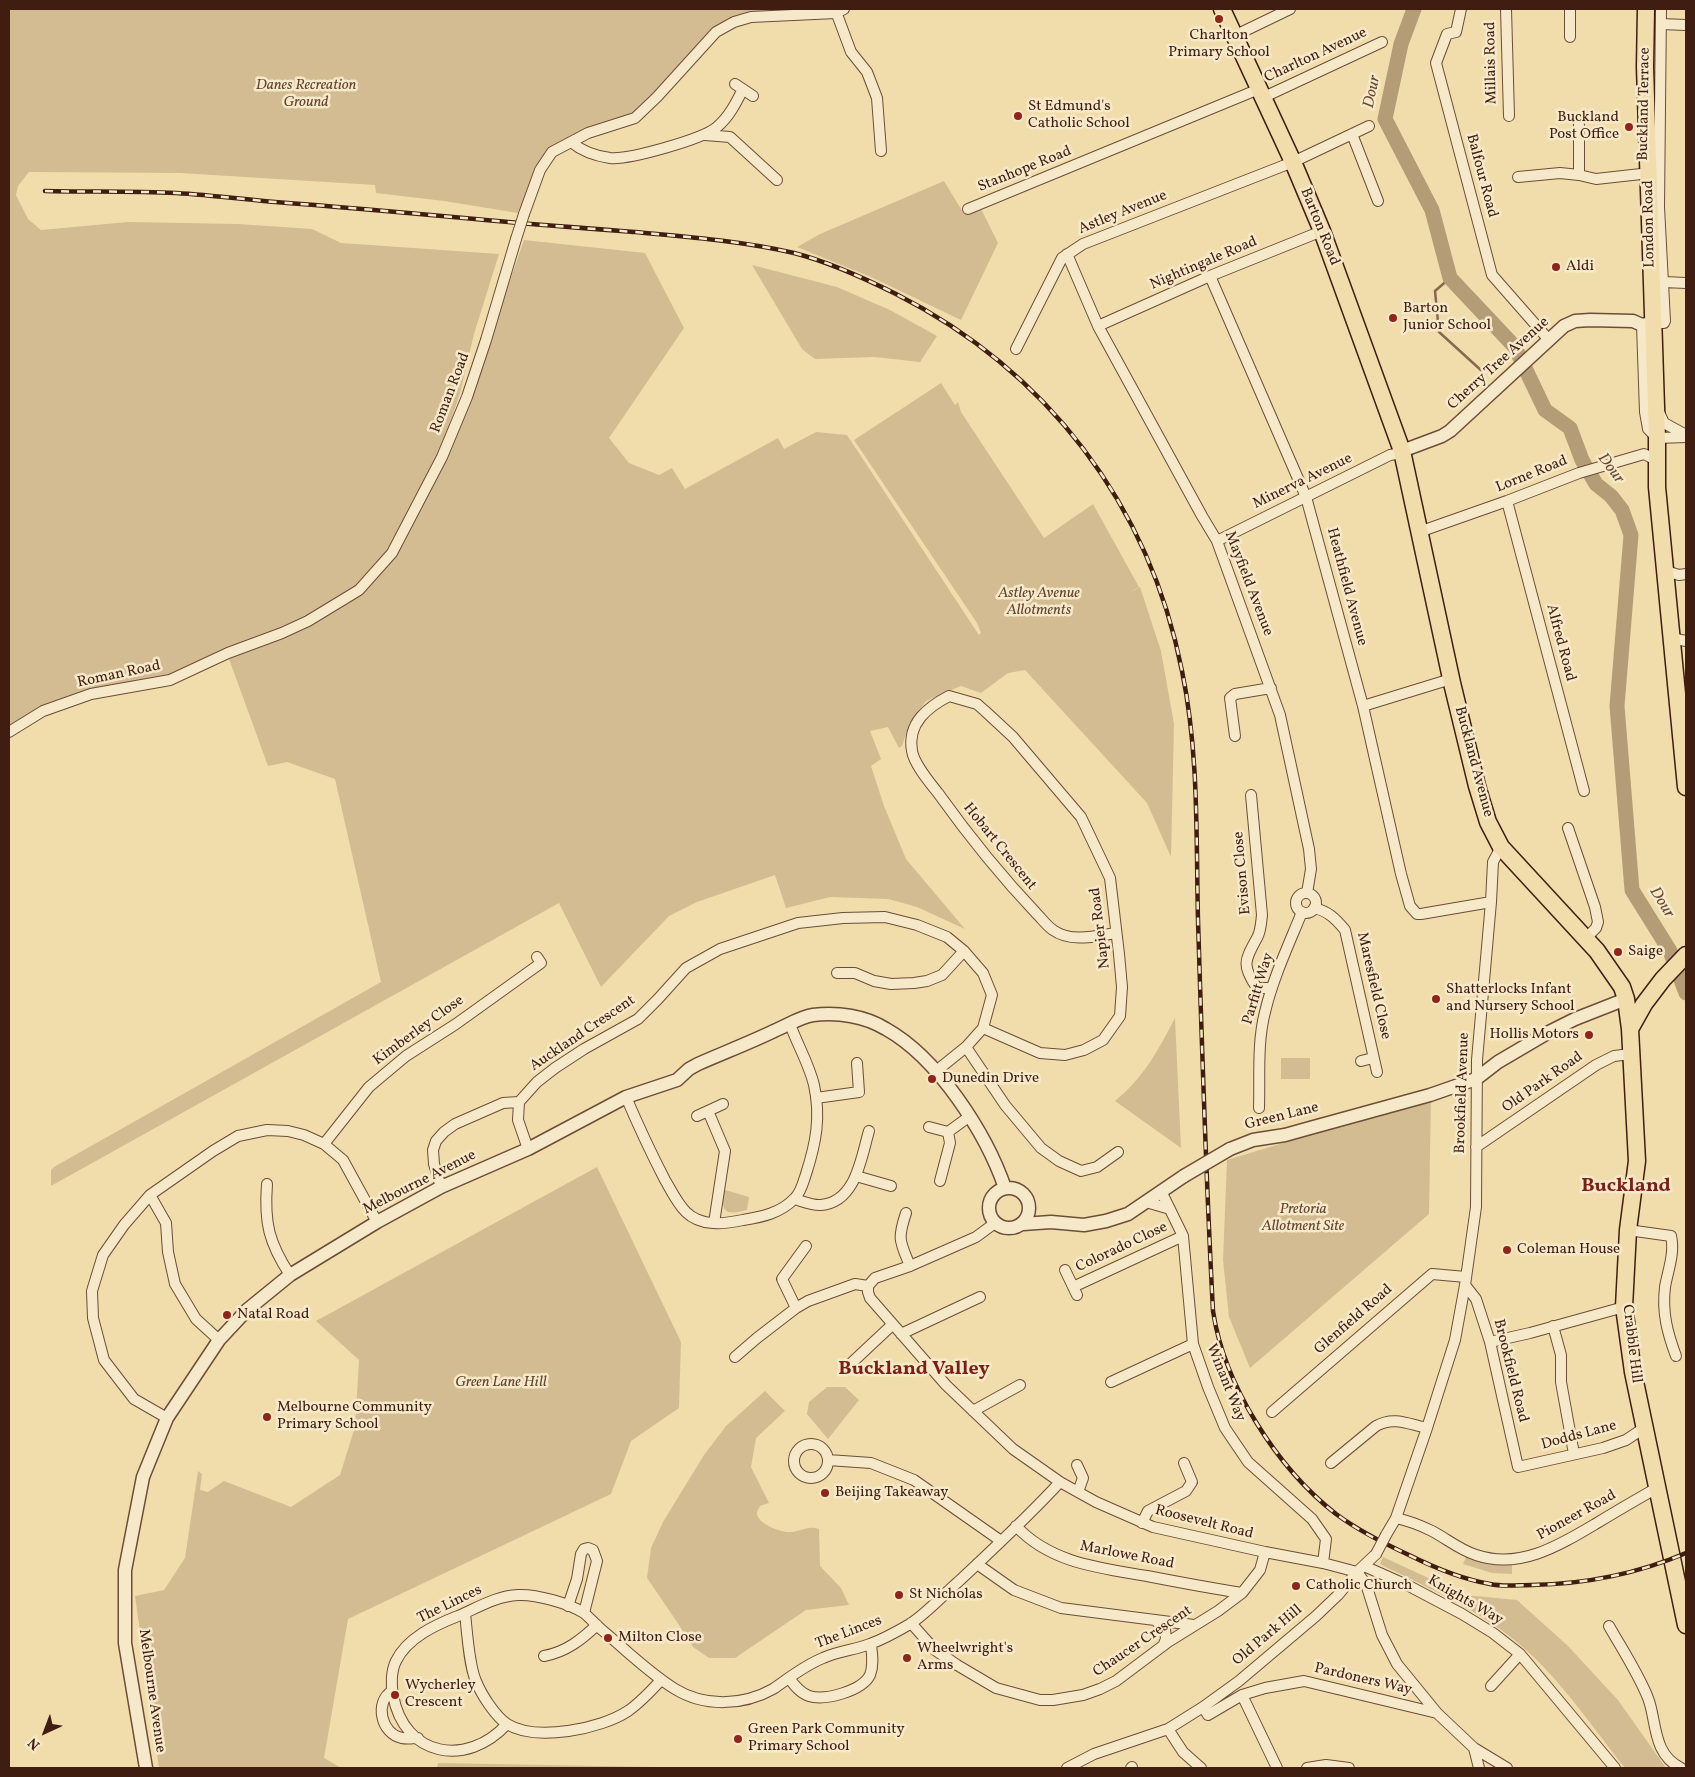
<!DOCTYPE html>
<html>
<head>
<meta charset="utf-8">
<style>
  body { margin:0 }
  #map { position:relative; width:1695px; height:1777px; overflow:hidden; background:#f1ddac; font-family:Vollkorn,serif }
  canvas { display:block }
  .frame { position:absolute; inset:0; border:10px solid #3f1d11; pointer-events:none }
  .north { position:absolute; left:20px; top:1707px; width:50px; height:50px; -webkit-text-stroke:4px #f6e9c9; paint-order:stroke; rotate:223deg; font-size:14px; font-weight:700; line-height:20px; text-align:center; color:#3f1d11 }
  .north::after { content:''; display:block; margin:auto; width:18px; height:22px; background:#3f1d11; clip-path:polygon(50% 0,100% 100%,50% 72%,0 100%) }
</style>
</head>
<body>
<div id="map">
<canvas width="1695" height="1777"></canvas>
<div class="frame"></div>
<div class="north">N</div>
</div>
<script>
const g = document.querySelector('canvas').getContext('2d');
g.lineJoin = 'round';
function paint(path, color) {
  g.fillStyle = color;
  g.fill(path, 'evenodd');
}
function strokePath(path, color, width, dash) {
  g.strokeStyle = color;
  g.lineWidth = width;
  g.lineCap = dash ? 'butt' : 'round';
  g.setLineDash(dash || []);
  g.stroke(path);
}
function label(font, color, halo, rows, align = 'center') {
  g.font = font + ' Vollkorn,serif';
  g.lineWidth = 5;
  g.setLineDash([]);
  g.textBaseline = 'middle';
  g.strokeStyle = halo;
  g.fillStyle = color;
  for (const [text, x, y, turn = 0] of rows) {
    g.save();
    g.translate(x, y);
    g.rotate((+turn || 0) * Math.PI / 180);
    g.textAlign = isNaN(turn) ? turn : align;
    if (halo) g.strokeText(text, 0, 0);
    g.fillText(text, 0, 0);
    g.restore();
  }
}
paint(new Path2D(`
  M9 9H835L751 17 716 32 635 118 549 150 536 167 524 214 444 201 376 193 375 185 180 173 29 172 18 186 16 195 28 219 41 230 128 222 238 224 312 229 341 243 499 254 474 334 460 393 438 459 392 553 350 593 305 616 246 643 170 675 105 687 52 702 9 726Z
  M944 181 964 214 980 207 998 243 961 320 871 277 797 247 820 234Z
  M524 240 645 253 684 328 609 438 629 463 659 475 672 468 685 489 778 438 784 449 816 432 847 435 979 635 981 633 977 623 854 440 941 383 955 405 958 402 961 412 1044 538 1093 504 1139 587 1129 593 1140 587 1161 651 1174 724 1171 857 1147 803 1025 670 1008 673 981 693 961 686 926 701 909 724 902 746 899 748 888 727 870 731 881 759 871 766 884 806 906 859 965 929 917 907 888 899 830 897 786 908 775 875 697 902 669 916 601 987 559 903 51 1186V1170L54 1167 381 982 335 779 287 762 268 766 229 659 300 630 363 590 395 553 470 395Z
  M752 265 837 287 890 310 937 336 920 362 874 357 815 359 802 349Z
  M1175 1018 1181 1148 1115 1101C1145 1076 1157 1052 1175 1018Z
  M1281 1058H1310V1079H1281Z
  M1431 1098 1429 1214 1250 1368 1229 1317 1223 1260 1227 1160Z
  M597 1167 681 1342 679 1408 631 1441 611 1494 348 1619 324 1758 341 1768H159L135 1596 164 1590 185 1558 198 1471 202 1474 200 1490 208 1492 224 1481 291 1507 340 1475 355 1427 359 1360 316 1321Z
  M722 1189 749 1197 747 1210C724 1216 722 1212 722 1189Z
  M827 1387H845L859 1400 828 1439 807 1414 809 1402Z
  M765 1391 785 1411 756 1438 751 1467 769 1503 760 1506C759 1508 757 1511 757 1513 757 1524 782 1533 791 1532 801 1531 809 1525 819 1529L820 1566 841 1588 849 1605 806 1610 735 1658H709L693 1647 677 1622 647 1578 651 1548 663 1522 704 1455 726 1426Z
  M1467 1555 1512 1561V1574L1492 1573 1463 1564Z
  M1383 1557 1465 1595 1517 1600 1568 1646 1618 1700 1666 1768H1625C1593 1728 1563 1683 1525 1649 1483 1611 1430 1589 1380 1564Z
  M438 1763 655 1767V1768H437Z`), '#d3bc92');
strokePath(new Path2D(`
  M1450 278 1435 291 1439 332 1483 372`), '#85694e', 2.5);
strokePath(new Path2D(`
  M1414 9 1401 44 1385 119 1432 210 1450 278 1515 347 1545 410 1570 428 1582 460 1596 484 1611 496 1622 510 1631 535 1617 706 1632 890 1670 951 1686 993`), '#b49c77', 15);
const minor = new Path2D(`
  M835 9 851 52 867 72 877 98 881 151
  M1461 9 1456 32 1447 34 1436 63 1492 275 1549 340
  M1506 9 1509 116
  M1661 24 1686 25
  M1234 36 1290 9
  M1570 37V9
  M735 84 753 96
  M1262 98 1382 42
  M1352 134 1378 201
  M705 135 730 137 777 180
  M571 142C583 152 595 156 610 158 629 160 703 139 717 127 729 117 736 103 743 89
  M1579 175V125
  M1518 177 1560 173 1579 175 1596 179 1641 174 1649 178
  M968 209 1259 89
  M524 214 540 170 552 152 588 133 635 118 657 97 716 32 734 22 751 17 836 13 844 9
  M1067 254 1098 326 1202 516 1217 541 1280 715 1309 849 1311 869 1307 893
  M1210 276 1306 497 1363 706 1401 874 1410 906 1417 914H1421L1491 902
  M1664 282 1686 283
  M1652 323H1664L1665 321 1659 207 1661 9
  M1642 325 1645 412 1648 429 1657 438 1686 437
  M1098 326 1210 276 1322 231
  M1016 349 1062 258 1083 244 1293 162 1369 126
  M1659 412 1664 423 1686 435
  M1507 501 1584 791
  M1419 532 1507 501 1579 473 1644 454 1656 460
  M1217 541 1390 455 1396 454 1402 451
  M1666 571 1679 575 1686 574
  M1671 638 1686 641
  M1363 706 1451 679
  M9 732 43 711 91 694 170 680 228 653 282 633 308 621 359 590 392 553 442 457 467 397 486 340 516 239
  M1235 736 1230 698 1235 694 1271 688
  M1251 795 1262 915C1261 923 1261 931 1257 938 1245 960 1241 965 1257 988H1272
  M1568 828 1595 907 1598 922 1596 928 1587 937
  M1296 903a10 10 0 1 1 20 0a10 10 0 1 1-20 0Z
  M1314 908C1328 911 1336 919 1345 930L1377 1072
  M837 973H855L874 981 891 984 914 983 927 981 942 975 964 951
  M983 1028 1040 1053 1065 1055 1084 1050 1103 1040 1120 1016 1122 987 1119 954 1110 878 1081 817 1013 737 985 711 977 704 949 696C928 707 907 723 912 751 914 764 930 783 938 793 968 835 1001 876 1037 914 1042 919 1047 926 1053 930 1071 943 1096 936 1116 933
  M966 1047 1005 1105 1041 1148 1059 1161 1081 1171 1097 1167 1118 1152
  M1361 1061 1373 1058
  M626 1097C638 1125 651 1153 665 1180 671 1190 677 1203 686 1212 701 1227 724 1224 743 1220 762 1217 781 1213 795 1198 801 1192 803 1183 806 1174 816 1143 821 1117 814 1085 809 1064 797 1044 790 1024
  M816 1098 859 1092 857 1063
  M1259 1108C1260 1076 1257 1043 1265 1012 1273 978 1289 944 1302 912
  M708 1111 725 1151 714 1223
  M697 1116 723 1104
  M929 1127 948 1132
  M324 1144 369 1087 406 1056 456 1024 541 963 537 957
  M1476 1147 1596 1065 1614 1056 1631 1054
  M528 1149 518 1120 519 1102 537 1082 555 1068 584 1049 638 1019 658 999 686 968 720 949 798 923 843 918 885 917 917 925 947 937 964 951 983 973 992 995 983 1028 966 1047 935 1072
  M856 1176 891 1186
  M940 1181 950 1143 948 1132 970 1116
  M267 1184C264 1223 269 1243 290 1275
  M441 1187 434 1164 433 1150 436 1141 444 1132 455 1124 503 1103 519 1102
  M1161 1191 1183 1236 1193 1344 1208 1387 1225 1428 1248 1462 1312 1519 1326 1539 1323 1563
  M150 1195 166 1223 168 1252 175 1284 196 1319 219 1340
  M794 1199C802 1201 813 1206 821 1205 856 1202 861 1158 869 1131
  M1146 1202 1170 1209
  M906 1213C897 1240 900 1241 910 1266
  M1628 1230 1671 1236C1675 1253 1668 1270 1665 1287 1662 1312 1667 1332 1676 1356
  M1065 1270 1077 1295
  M1465 1285 1476 1299 1490 1342 1518 1467 1603 1448 1626 1440 1644 1428
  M868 1286V1292L870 1298 946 1385 1013 1449 1060 1482 1096 1502 1153 1527 1265 1552 1323 1563 1357 1572
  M868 1286 875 1278 910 1266 976 1237 995 1223
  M1073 1287 1183 1236
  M796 1308 782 1279 806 1246
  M1553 1326 1561 1355V1382L1574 1454
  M901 1334 980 1297
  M1490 1342 1530 1333 1624 1307
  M735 1357 757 1338 796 1308 808 1301 855 1284 868 1286
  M844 1370 892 1325
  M1111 1382 1193 1344
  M973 1411 1020 1385
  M1272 1412 1432 1274 1466 1277
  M167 1418 134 1399 104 1360 93 1318 92 1291 103 1255 124 1225 150 1195 213 1151 238 1136 267 1130 288 1131 304 1135 324 1144 343 1160 377 1222
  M794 1461a17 17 0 1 1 34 0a17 17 0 1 1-34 0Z
  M828 1460 871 1463 914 1480 1001 1541
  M1331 1463 1376 1426C1394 1416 1408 1424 1427 1428
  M1077 1465 1083 1478 1078 1492
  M1396 1518C1409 1521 1420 1525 1432 1531 1447 1539 1460 1550 1476 1555 1520 1570 1560 1545 1597 1523 1617 1511 1637 1499 1657 1488
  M1142 1523 1148 1511 1186 1491 1192 1482 1184 1463
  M1016 1526C1050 1563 1100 1568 1147 1576 1178 1582 1210 1588 1242 1593
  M1386 1535 1396 1518 1427 1428 1455 1340 1465 1285 1476 1207 1477 1060 1491 902 1493 862 1501 847
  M977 1564 1014 1590 1061 1608 1194 1625
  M1364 1566 1409 1586 1462 1614 1493 1633 1520 1654 1615 1768
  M1357 1572 1366 1584 1382 1635 1397 1664 1437 1713 1474 1748 1479 1768
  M568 1606 577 1579 581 1554 584 1549 588 1548 593 1550 597 1561 584 1613
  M465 1613C467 1631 469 1666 476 1681 481 1694 495 1716 507 1724 536 1742 601 1729 628 1711 641 1702 651 1691 661 1680
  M1155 1620 1165 1629 1166 1639 1163 1646
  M911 1623 935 1650 957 1665 996 1688 1040 1700H1053L1083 1695 1100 1689 1116 1681 1168 1642 1218 1611 1242 1593 1260 1570 1265 1552
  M1609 1626C1622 1649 1638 1673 1648 1698 1657 1721 1652 1754 1681 1768
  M544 1656C566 1652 581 1640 597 1625
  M789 1678C794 1685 800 1693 809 1696 825 1701 862 1691 870 1675 874 1665 872 1654 871 1644
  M1491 1686 1520 1654
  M392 1691C374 1702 381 1734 402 1738 407 1739 413 1738 418 1738
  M1242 1695 1277 1768
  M1203 1707 1208 1715 1242 1695 1265 1688 1304 1681 1437 1713
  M507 1724C467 1768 404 1757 393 1695 391 1685 391 1671 396 1661 407 1638 435 1625 458 1616 477 1608 496 1596 518 1595 536 1594 568 1603 584 1613 590 1618 596 1625 602 1630 626 1650 649 1673 675 1689 704 1707 743 1706 773 1689 789 1678 805 1665 823 1658 838 1651 855 1650 870 1644 884 1639 898 1631 910 1624 927 1613 943 1595 958 1582 993 1549 1028 1517 1060 1482
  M1168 1729 1183 1752 1201 1768
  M1474 1748 1507 1768
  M1067 1768 1094 1754 1168 1729 1203 1707 1239 1681 1316 1616 1338 1595 1357 1572 1376 1554
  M1131 1768 1132 1767
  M1307 1768 1326 1765 1349 1768`);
const tertiary = new Path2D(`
  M1402 451 1442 436 1450 431 1564 326 1575 321 1590 320 1633 321 1642 325 1652 323
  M1230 1149 1253 1140 1285 1135 1310 1128 1430 1095 1476 1079 1498 1062 1549 1032 1575 1019 1626 999
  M989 1208a20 20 0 1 1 40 0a20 20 0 1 1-40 0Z
  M1023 1224 1051 1222 1084 1225 1106 1221 1128 1214 1184 1176
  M146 1768 125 1643V1570L143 1477 167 1418 219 1340 247 1310 290 1275 377 1222 441 1187 528 1149 626 1097 677 1080 689 1069 698 1064C723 1053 749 1043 774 1031 786 1026 800 1017 813 1015 838 1012 865 1016 886 1029 938 1058 986 1133 1005 1188`);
const primary = new Path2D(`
  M1222 9 1293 162 1322 231 1402 451 1452 683 1477 786 1488 822 1501 847 1597 951 1622 987 1626 999 1630 1029 1637 1161 1628 1230 1624 1307 1633 1372 1686 1625
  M1646 9 1645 67 1657 438V487L1686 787
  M1630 1029 1644 1004 1663 979 1686 955`);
strokePath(minor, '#6c4d38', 12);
strokePath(tertiary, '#6c4d38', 15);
strokePath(primary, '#3f1d11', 19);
strokePath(minor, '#f6e9c9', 10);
strokePath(tertiary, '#f6e9c9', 12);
strokePath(primary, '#f1ddac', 16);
const rail = new Path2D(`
  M45 191C89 192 132 191 176 193 209 195 242 199 275 202 342 207 409 213 475 219 528 224 582 228 635 232 688 237 742 241 794 253 829 262 864 278 896 294 1047 371 1149 504 1182 671 1199 753 1196 837 1198 920 1202 1051 1206 1181 1213 1311 1224 1385 1277 1468 1336 1514 1359 1531 1383 1543 1409 1555 1435 1568 1461 1579 1490 1584 1503 1587 1518 1585 1532 1585 1585 1584 1637 1574 1686 1553`);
strokePath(rail, '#3f1d11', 4.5);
strokePath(rail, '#f6e9c9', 2.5, [8]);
const minorBridge = new Path2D(`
  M516 239 524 214
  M1376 1554 1386 1535`);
const tertiaryBridge = new Path2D(`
  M1184 1176 1230 1149`);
strokePath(minorBridge, '#6c4d38', 12, []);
strokePath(tertiaryBridge, '#6c4d38', 15, []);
strokePath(minorBridge, '#f6e9c9', 10);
strokePath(tertiaryBridge, '#f6e9c9', 12);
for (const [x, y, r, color] of [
  [1219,19,5,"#8f2418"],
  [1018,116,5,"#8f2418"],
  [1629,127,5,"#8f2418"],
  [1556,267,5,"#8f2418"],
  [1393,318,5,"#8f2418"],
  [1618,952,5,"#8f2418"],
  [1436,999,5,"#8f2418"],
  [1589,1035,5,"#8f2418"],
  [932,1079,5,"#8f2418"],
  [1507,1250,5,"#8f2418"],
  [227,1315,5,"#8f2418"],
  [267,1417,5,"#8f2418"],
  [825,1493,5,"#8f2418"],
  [1296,1586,5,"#8f2418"],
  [899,1595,5,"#8f2418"],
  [608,1638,5,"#8f2418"],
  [907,1658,5,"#8f2418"],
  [395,1695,5,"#8f2418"],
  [738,1739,5,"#8f2418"]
]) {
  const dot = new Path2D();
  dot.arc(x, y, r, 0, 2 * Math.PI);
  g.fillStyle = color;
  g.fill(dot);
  strokePath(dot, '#f6e9c9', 2);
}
label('15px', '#3f1d11', '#f6e9c9', [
  ["Charlton",1219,36,"center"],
  ["Primary School",1219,53,"center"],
  ["St Edmund's",1028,107],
  ["Catholic School",1028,124],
  ["Buckland",1619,118,"right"],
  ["Post Office",1619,135,"right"],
  ["Aldi",1566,267],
  ["Barton",1403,309],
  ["Junior School",1403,326],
  ["Saige",1628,952],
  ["Shatterlocks Infant",1446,990],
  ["and Nursery School",1446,1007],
  ["Hollis Motors",1579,1035,"right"],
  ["Dunedin Drive",942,1079],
  ["Coleman House",1517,1250],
  ["Natal Road",237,1315],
  ["Melbourne Community",277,1408],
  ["Primary School",277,1425],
  ["Beijing Takeaway",835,1493],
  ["Catholic Church",1306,1586],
  ["St Nicholas",909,1595],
  ["Milton Close",618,1638],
  ["Wheelwright's",917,1649],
  ["Arms",917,1666],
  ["Wycherley",405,1686],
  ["Crescent",405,1703],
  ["Green Park Community",748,1730],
  ["Primary School",748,1747]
], 'left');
label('15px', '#3f1d11', '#f6e9c9', [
  ["Charlton Avenue",1316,56,-25],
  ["Millais Road",1492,63,-91],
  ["Buckland Terrace",1645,104,-89],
  ["Stanhope Road",1025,170,-22],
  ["Balfour Road",1481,176,75],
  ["Astley Avenue",1123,213,-22],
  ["London Road",1650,224,-91],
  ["Barton Road",1319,227,68],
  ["Nightingale Road",1204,264,-23],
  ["Cherry Tree Avenue",1499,364,-42],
  ["Roman Road",451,393,-69],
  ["Lorne Road",1532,475,-22],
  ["Minerva Avenue",1303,482,-26],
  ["Mayfield Avenue",1248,584,69],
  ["Heathfield Avenue",1346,587,75],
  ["Alfred Road",1560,643,75],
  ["Roman Road",119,675,-12],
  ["Buckland Avenue",1473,762,75],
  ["Hobart Crescent",999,847,51],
  ["Evison Close",1243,873,-95],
  ["Napier Road",1101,928,-97],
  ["Maresfield Close",1373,986,77],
  ["Parfitt Way",1259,989,-73],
  ["Kimberley Close",419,1031,-36],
  ["Auckland Crescent",583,1034,-34],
  ["Old Park Road",1543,1083,-35],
  ["Brookfield Avenue",1463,1093,-88],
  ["Green Lane",1282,1117,-14],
  ["Melbourne Avenue",420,1183,-27],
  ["Colorado Close",1122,1248,-25],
  ["Glenfield Road",1354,1320,-41],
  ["Crabble Hill",1631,1344,83],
  ["Brookfield Road",1510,1371,76],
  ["Winant Way",1225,1383,68],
  ["Dodds Lane",1579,1436,-15],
  ["Pioneer Road",1577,1516,-29],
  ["Roosevelt Road",1204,1523,14],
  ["Marlowe Road",1127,1556,11],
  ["Knights Way",1465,1601,30],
  ["The Linces",450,1605,-26],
  ["The Linces",849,1633,-21],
  ["Old Park Hill",1268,1636,-40],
  ["Chaucer Crescent",1143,1642,-34],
  ["Pardoners Way",1363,1680,13],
  ["Melbourne Avenue",151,1691,82]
]);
label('italic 15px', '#644531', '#f6e9c9', [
  ["Danes Recreation",306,86],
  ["Ground",306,103],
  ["Astley Avenue",1039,594],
  ["Allotments",1039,611],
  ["Pretoria",1303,1210],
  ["Allotment Site",1303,1227],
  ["Green Lane Hill",501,1383]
]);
label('italic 16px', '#684935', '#f6e9c9', [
  ["Dour",1373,92,-78],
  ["Dour",1610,469,53],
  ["Dour",1661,903,58]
]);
label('bold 20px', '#7a1f14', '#f6e9c9', [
  ["Buckland",1626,1187],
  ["Buckland Valley",914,1370]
]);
</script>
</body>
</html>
